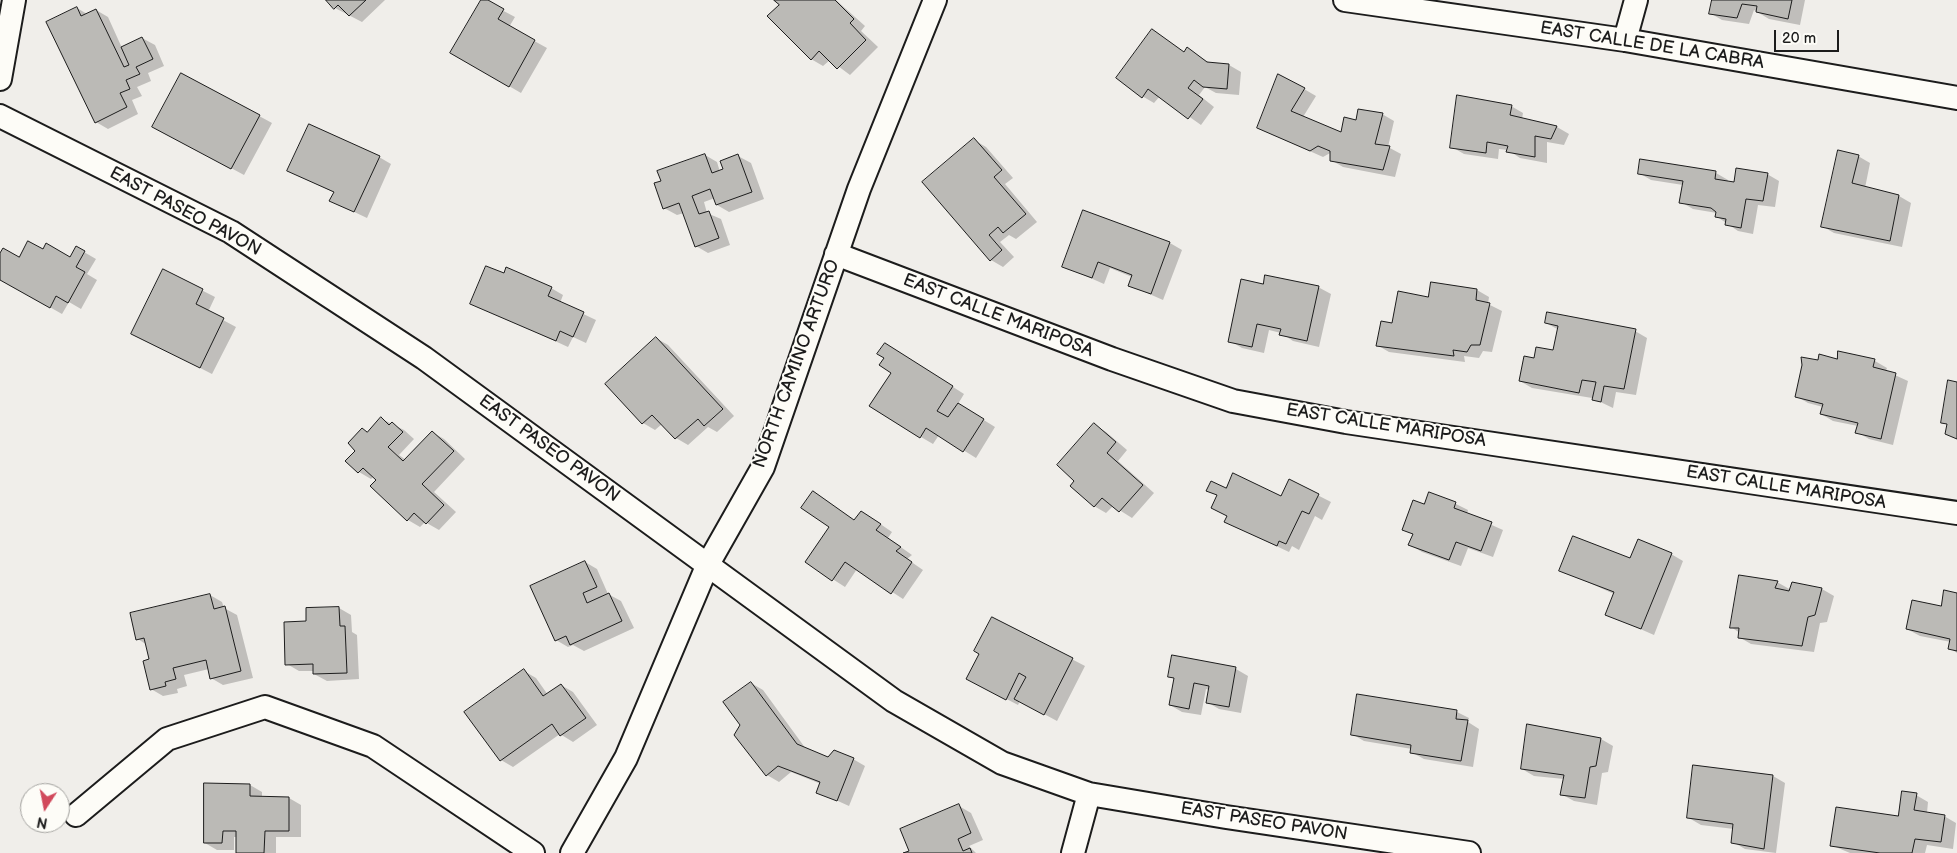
<!DOCTYPE html>
<html>
<head>
<meta charset="utf-8">
<style>
  body { margin:0 }
  #map { position:relative; width:1957px; height:853px; overflow:hidden; background:#f0eeea; font-family:"Balsamiq Sans",sans-serif }
  canvas { display:block }
  .north { position:absolute; left:20px; top:783px; width:50px; height:50px; box-sizing:border-box; background:#fdfcf7; border:1px solid #a3a29f; border-radius:50%; rotate:191deg; font-size:14px; font-weight:700; line-height:20px; text-align:center; color:#1c1c1c }
  .north::after { content:''; display:block; margin:auto; width:18px; height:22px; background:#d1495b; clip-path:polygon(50% 0,100% 100%,50% 72%,0 100%) }
  .scale { position:absolute; left:1774px; top:30px; width:65px; height:22px; box-sizing:border-box; border:2px solid #1c1c1c; border-top:0; padding-left:6px; font-size:15px; line-height:18px; white-space:nowrap; color:#1c1c1c; -webkit-text-stroke:4px #fdfcf7; paint-order:stroke }
</style>
</head>
<body>
<div id="map">
<canvas width="1957" height="853"></canvas>
<div class="north">N</div>
<div class="scale">20 m</div>
</div>
<script>
const g = document.querySelector('canvas').getContext('2d');
g.lineJoin = 'round';
function paint(path, color) {
  g.fillStyle = color;
  g.fill(path, 'evenodd');
}
function strokePath(path, color, width, dash) {
  g.strokeStyle = color;
  g.lineWidth = width;
  g.lineCap = dash ? 'butt' : 'round';
  g.setLineDash(dash || []);
  g.stroke(path);
}
function label(font, color, halo, rows, align = 'center') {
  g.font = font + ' "Balsamiq Sans",sans-serif';
  g.lineWidth = 4;
  g.setLineDash([]);
  g.textBaseline = 'middle';
  g.strokeStyle = halo;
  g.fillStyle = color;
  for (const [text, x, y, turn = 0] of rows) {
    g.save();
    g.translate(x, y);
    g.rotate((+turn || 0) * Math.PI / 180);
    g.textAlign = isNaN(turn) ? turn : align;
    if (halo) g.strokeText(text, 0, 0);
    g.fillText(text, 0, 0);
    g.restore();
  }
}
paint(new Path2D(`
  M328 0H385L362 22 335 8Z
  M483 0 515 17 509 27 547 48 521 93 452 53Z
  M776 0H836L865 26 861 31 878 47 850 75 830 60 823 66 811 59Z
  M1713 0H1805L1800 25 1769 19 1754 10 1749 24 1722 20 1710 13Z
  M77 8 87 14 96 10 108 17 122 48 142 38 155 45 164 66 148 73 151 81 137 87 142 96 132 100 138 114 108 129 96 122Z
  M1153 31 1185 53 1188 49 1210 63 1229 65 1241 72 1239 95 1216 93 1205 87 1199 95 1214 107 1201 125 1160 96 1154 103 1142 96Z
  M182 74 272 123 244 175 166 133Z
  M1304 89 1316 96 1303 117 1342 133 1357 121 1382 114 1394 121 1388 147 1401 154 1395 177 1343 167 1331 160 1332 152 1323 157 1258 128Z
  M1511 106 1523 113 1522 119 1557 127 1569 134 1564 145 1547 142V163L1520 158 1508 150 1499 149 1498 159 1464 154 1452 147Z
  M974 140 986 147 1013 178 1005 184 1037 222 1016 239 1009 235 1000 242 1014 257 1003 267 991 260Z
  M705 155 717 162 720 172 738 156 751 163 764 199 729 212 717 205 715 198 704 202 707 213 721 219 730 245 708 253 696 246 684 213 677 215 664 208 662 182Z
  M1858 156 1870 163 1865 188 1899 196 1911 203 1902 247 1834 233 1822 226Z
  M379 157 391 164 367 218 331 201 335 193 289 171Z
  M1639 173H1716L1728 180 1727 182 1735 184 1767 174 1779 181 1775 207 1758 205 1753 234 1738 231 1716 216 1717 213 1693 209 1681 202 1683 185 1651 180Z
  M1083 212 1170 243 1182 250 1163 300 1129 285 1132 277 1110 268 1104 284 1063 266Z
  M77 248 96 259 87 274 97 280 81 309 69 302 62 314 0 279V256L19 259 43 251 71 258Z
  M164 271 215 297 208 312 236 327 212 374 145 340Z
  M504 275 551 288 563 295 560 303 596 320 586 343 573 337 568 347 472 303Z
  M1432 284 1477 290 1489 297 1488 304 1502 311 1492 352 1483 351 1479 358 1464 356 1465 362 1389 352 1377 345 1429 299Z
  M1264 286 1318 287 1331 294 1319 347 1293 341 1281 333 1269 330 1264 353 1242 348 1230 341Z
  M1546 323 1635 331 1647 338 1636 395 1616 392 1613 408 1592 398 1532 388 1520 381 1535 359 1554 352 1559 330Z
  M656 338 668 345 734 416 717 432 708 427 688 445 676 438 662 424 655 430 643 423Z
  M897 351 964 394 958 404 995 427 976 458 939 435 933 444 921 437 892 372Z
  M1839 352 1875 361 1887 368 1886 371 1908 381 1893 445 1869 439 1857 432 1858 426 1833 421 1821 414 1823 407 1808 403 1796 396 1819 362 1838 360Z
  M382 419 404 430 414 439 399 455 406 460 432 432 444 439 465 459 434 492 456 512 439 530 425 522 420 527 408 520 378 480 374 476 371 479 359 472 347 461Z
  M1094 425 1106 432 1127 450 1118 461 1154 493 1132 518 1113 506 1106 513 1094 506 1076 481Z
  M1290 481 1331 502 1322 520 1315 516 1299 550 1292 546 1289 552 1238 528 1218 496 1208 490 1282 497Z
  M1430 493 1456 504 1468 510 1467 514 1503 530 1493 557 1468 548 1461 566 1422 552 1410 545 1414 535 1404 529 1425 506Z
  M873 519 892 532 888 538 912 555 907 559 923 570 903 599 857 569 845 587 806 562Z
  M1671 554 1683 561 1654 635 1606 614 1614 594 1561 570Z
  M585 562 597 569 608 594 621 601 634 628 584 651 573 645 568 647 556 640Z
  M1777 582 1791 590 1822 589 1834 596 1827 622 1820 623 1814 652 1751 644 1739 637 1740 633 1731 627Z
  M1957 594V653L1950 648 1951 642 1920 636 1907 629 1942 608Z
  M210 595 222 602 224 608 237 615 253 678 223 685 211 678 209 669 184 675 187 686 177 689 178 693 163 696 151 689V660L147 645 138 639Z
  M339 608 351 615 352 632 357 635 359 679 327 681 314 674V671H299L287 664 308 622 307 610Z
  M993 618 1085 666 1057 721 1020 701 1018 705 980 685 981 654Z
  M1173 656 1236 669 1248 676 1241 713 1219 709 1207 702 1209 690 1206 689 1201 715 1182 712 1170 705 1175 679 1169 676Z
  M524 671 536 678 548 695 561 685 573 692 597 725 573 742 560 734 513 767 501 760 466 712Z
  M751 683 763 690 806 749 829 758 853 759 865 766 849 806 818 792 821 784 791 772 779 782 767 775Z
  M1457 712 1469 718 1468 722 1479 729 1473 767 1424 759 1411 752 1412 749 1364 741 1352 734Z
  M1601 739 1613 746 1608 772 1602 773 1597 805 1574 801 1561 794 1564 779 1534 776 1522 769Z
  M1773 776 1785 783 1776 853 1745 849 1733 842 1734 829 1701 825 1689 818Z
  M250 785 262 792V797L289 798 301 805V837H276V853H239L237 837H234V850H217L205 843Z
  M1916 795 1928 802 1927 813 1944 816 1956 823 1953 849 1927 845 1925 853H1850L1831 845 1899 818Z
  M959 806 971 813 983 840 969 846 976 853H906Z`), '#0003');
const building = new Path2D(`
  M326 0H366L349 16 338 5 334 9Z
  M481 0H488L504 9 498 19 535 40 509 87 450 53Z
  M774 0H835L854 19 850 23 866 40 837 69 819 51 811 60 767 16 779 5Z
  M1712 0H1792L1788 19 1756 12 1757 6 1742 4 1737 18 1709 14Z
  M77 7 81 16 96 9 124 67 129 65 121 47 142 37 153 59 136 67 140 74 126 80 130 89 120 93 127 107 95 123 46 22Z
  M1152 29 1184 52 1187 47 1207 62 1229 64 1227 89 1203 87 1194 80 1188 88 1203 99 1188 119 1148 89 1142 98 1116 78Z
  M181 73 260 115 231 169 152 127Z
  M1278 74 1305 88 1291 111 1341 132 1344 117 1356 120 1358 109 1383 113 1375 144 1390 146 1383 170 1330 161V151L1318 146 1310 151 1257 128Z
  M1457 95 1512 105 1510 115 1557 126 1551 139 1535 136V157L1506 152 1508 146 1487 142 1486 153 1450 148Z
  M309 124 380 156 354 212 329 201 334 192 287 171Z
  M974 138 1002 170 994 177 1026 214 1003 233 998 227 989 235 1002 250 990 261 922 182Z
  M1838 150 1859 155 1852 183 1899 195 1890 241 1821 227Z
  M705 154 712 173 723 169 720 161 738 154 752 192 716 205 710 189 692 196 699 214 709 211 719 238 695 247 679 203 663 209 654 183 661 181 657 171Z
  M1640 159 1716 171 1715 179 1734 182 1736 168 1768 173 1763 201 1746 199 1741 228 1725 225 1726 219 1715 217 1716 212 1711 208 1679 203 1683 181 1638 174Z
  M1083 210 1170 242 1151 294 1128 286 1132 275 1098 262 1092 278 1062 267Z
  M28 241 43 249 46 243 70 257 76 246 85 251 76 267 85 272 68 303 56 296 50 308 0 280V253L3 248 19 257Z
  M486 266 504 273 506 267 552 287 548 296 584 312 573 337 560 331 556 341 470 304Z
  M163 269 203 289 196 304 224 318 200 368 131 334Z
  M1265 275 1319 286 1307 341 1279 335 1281 329 1257 324 1252 347 1228 342 1241 279 1263 284Z
  M1431 282 1477 289 1476 300 1490 303 1480 345H1471L1467 352 1453 350 1454 356 1376 346 1381 321 1392 323 1398 291 1428 297Z
  M1547 312 1636 329 1624 389 1604 386 1601 402 1592 400 1596 382 1582 380 1579 393 1519 381 1524 356 1534 358 1536 347 1553 350 1558 326 1545 323Z
  M656 337 723 409 704 426 698 419 675 439 652 415 642 424 605 384Z
  M885 343 953 386 937 411 948 417 958 403 984 419 963 452 926 428 920 438 869 406 891 373 879 365 884 358 877 354Z
  M1838 351 1875 359 1873 367 1896 373 1881 439 1855 433 1858 423 1820 414 1823 404 1795 397 1802 365 1801 357 1818 360 1819 354 1837 359Z
  M1948 380 1957 382V439L1945 434 1947 424 1941 423Z
  M381 417 389 425 392 422 403 432 388 447 403 461 432 431 454 451 422 484 444 505 426 524 414 513 407 521 370 486 376 480 363 468 358 473 345 461 355 451 348 443 362 428 367 432Z
  M1094 423 1116 442 1107 453 1143 485 1119 512 1102 498 1094 507 1070 486 1074 481 1057 465Z
  M1233 473 1281 496 1289 479 1319 494 1309 514 1302 511 1286 544 1279 541 1277 546 1224 522 1227 516 1211 508 1217 495 1206 491 1211 481 1226 488Z
  M813 491 854 520 861 511 881 524 876 530 901 547 896 551 912 562 891 594 845 562 832 581 805 562 829 527 801 508Z
  M1429 492 1456 502 1454 508 1492 522 1481 551 1456 542 1449 560 1408 545 1413 534 1402 530 1413 500 1424 504Z
  M1573 536 1630 558 1638 539 1672 553 1641 629 1605 615 1614 592 1559 571Z
  M585 561 597 587 583 593 587 603 609 593 622 621 570 645 566 636 555 641 530 586Z
  M1739 575 1778 581 1775 588 1789 591 1792 582 1822 588 1815 615 1808 617 1802 646 1738 638 1739 628H1730Z
  M1944 590 1957 593V651L1948 649 1950 639 1906 629 1912 600 1941 606Z
  M210 594 214 609 225 606 241 671 210 679 206 660 173 668 176 679 165 682 166 686 150 690 143 661 149 659 144 638 136 640 130 613Z
  M339 607 340 626H345L347 673 313 674V664L285 665 284 622 306 621V608Z
  M992 617 1073 658 1044 715 1014 699 1026 677 1019 673 1006 700 966 679 979 654 974 651Z
  M1172 655 1236 667 1229 707 1206 703 1209 686 1194 683 1189 709 1169 705 1174 678 1168 677Z
  M524 669 543 696 561 684 586 718 560 736 552 724 500 761 464 712Z
  M751 682 797 744 828 757 834 750 854 758 837 801 816 793 820 782 778 766 766 776 734 735 740 725 723 702Z
  M1357 694 1457 710 1456 719 1468 720 1461 761 1410 753 1411 745 1351 735Z
  M1527 724 1601 738 1596 766 1590 767 1585 798 1560 795 1564 775 1521 769Z
  M1693 765 1773 775 1764 849 1731 843 1733 824 1687 818Z
  M204 783 250 784V796L289 797V831H265L264 853H236V831H223L222 843H204Z
  M1902 791 1917 793 1914 810 1945 815 1941 842 1915 839 1912 853H1880L1830 846 1836 807 1898 816Z
  M959 804 971 833 958 839 963 851 970 848 972 853H903L909 851 900 829Z`);
paint(building, '#bbbab6');
strokePath(building, '#1c1c1c', 1);
const minor = new Path2D(`
  M1345 0 1625 40 1957 98
  M1625 40 1636 0
  M0 79 14 0
  M0 116 231 232 424 358 894 701 1002 763 1089 794 1226 817 1469 853
  M836 254 1112 359 1233 401 1346 422 1957 513
  M76 815 167 739 265 707 373 746 533 853
  M572 853 626 758 708 564 763 467 859 189 935 0
  M1073 853 1089 794`);
strokePath(minor, '#1c1c1c', 26);
strokePath(minor, '#fdfcf7', 22);
label('18px', '#1c1c1c', '#fdfcf7', [
  ["EAST CALLE DE LA CABRA",1652,46,9],
  ["EAST PASEO PAVON",185,212,28],
  ["EAST CALLE MARIPOSA",998,316,21],
  ["NORTH CAMINO ARTURO",797,364,-70],
  ["EAST CALLE MARIPOSA",1386,426,9],
  ["EAST PASEO PAVON",549,449,36],
  ["EAST CALLE MARIPOSA",1786,488,9],
  ["EAST PASEO PAVON",1264,822,9]
]);
</script>
</body>
</html>
